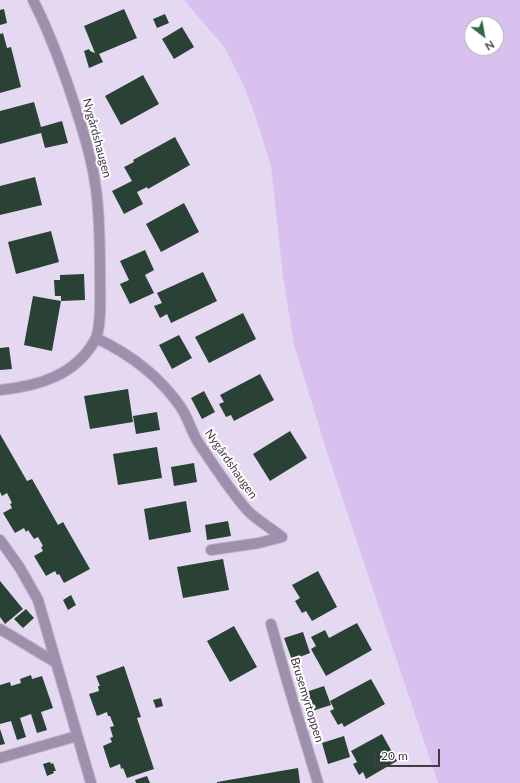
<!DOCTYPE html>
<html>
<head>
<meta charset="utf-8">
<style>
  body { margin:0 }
  #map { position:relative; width:520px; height:783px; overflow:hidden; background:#e5d9f2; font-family:Lato,sans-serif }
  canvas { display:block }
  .north { position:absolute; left:464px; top:16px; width:40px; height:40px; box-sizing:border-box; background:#fff; border:1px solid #b3b1b4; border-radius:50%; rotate:149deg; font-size:11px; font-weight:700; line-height:16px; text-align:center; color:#403b44 }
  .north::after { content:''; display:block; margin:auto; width:14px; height:18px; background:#31684f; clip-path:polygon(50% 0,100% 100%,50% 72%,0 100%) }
  .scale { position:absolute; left:374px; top:749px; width:66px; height:18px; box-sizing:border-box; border:2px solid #403b44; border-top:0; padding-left:5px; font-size:12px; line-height:14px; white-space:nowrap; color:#403b44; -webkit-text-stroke:3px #fff; paint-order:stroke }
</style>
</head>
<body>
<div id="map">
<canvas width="520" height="783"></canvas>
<div class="north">N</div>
<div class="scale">20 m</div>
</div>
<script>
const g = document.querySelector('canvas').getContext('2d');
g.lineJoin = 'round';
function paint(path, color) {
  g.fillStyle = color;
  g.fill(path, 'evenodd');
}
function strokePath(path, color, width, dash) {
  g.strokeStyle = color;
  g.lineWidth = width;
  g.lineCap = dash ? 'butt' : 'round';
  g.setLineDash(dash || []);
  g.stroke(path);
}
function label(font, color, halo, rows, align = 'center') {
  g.font = font + ' Lato,sans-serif';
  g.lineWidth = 4;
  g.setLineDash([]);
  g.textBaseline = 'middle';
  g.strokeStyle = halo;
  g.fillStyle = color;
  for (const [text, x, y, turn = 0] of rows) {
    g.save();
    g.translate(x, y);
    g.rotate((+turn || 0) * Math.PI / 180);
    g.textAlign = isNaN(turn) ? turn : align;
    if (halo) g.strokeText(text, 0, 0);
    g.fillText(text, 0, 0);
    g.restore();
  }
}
paint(new Path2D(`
  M184 0H520V783H438L327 452 294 345 283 276 271 166 255 115 244 86 225 48ZM472 24H496V48H472Z`), '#d8c1ee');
paint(new Path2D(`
  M4 9 7 23 0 25V10Z
  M124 9 137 38 99 54 103 62 89 68 84 51 89 49 90 51 95 53 84 26Z
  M165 14 169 23 157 28 153 19Z
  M182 27 194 47 174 59 162 39Z
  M3 33 7 48 11 47 21 87 0 93V34Z
  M143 75 159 104 121 125 105 96Z
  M34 102 41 127 62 121 68 143 45 148 41 133 0 144V111Z
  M175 137 190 165 148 189 147 187 137 192 135 188 143 204 124 214 112 191 132 181 124 167 134 162 133 160Z
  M35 177 42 205 0 215V186Z
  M184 203 199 232 161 252 146 224Z
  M51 231 59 262 16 274 8 242Z
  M145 250 154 270 145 275 154 293 130 304 120 284 129 280 120 261Z
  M203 272 217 301 171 323 167 314 160 318 154 306 162 303 157 293Z
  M84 274 85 300 61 301V296H55L54 280H60V275Z
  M33 296 61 301 52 351 24 345Z
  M243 313 256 339 209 363 195 337Z
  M179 335 192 358 172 369 159 345Z
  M9 347 12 369 0 370V348Z
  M260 374 274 400 234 421 231 415 226 417 219 404 224 402 220 395Z
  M128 389 133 422 90 429 84 396Z
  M204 391 215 412 202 419 191 398Z
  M157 412 160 430 136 434 133 416Z
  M290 431 307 458 270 481 253 454Z
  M0 434 27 481 32 479 58 525 63 522 90 569 64 583 59 574 57 575 55 571 46 576 34 556 43 551 41 547 43 546 38 537 34 539 28 530 26 532 24 528 15 533 3 513 12 508 10 504 12 503 7 493 2 496 0 492Z
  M157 447 162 478 118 485 113 454Z
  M194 463 197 482 174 486 171 467Z
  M186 501 191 532 149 540 144 509Z
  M228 521 231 536 207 540 205 525Z
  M223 559 229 590 183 598 177 567Z
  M318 571 337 607 312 621 306 611 302 613 295 601 300 598 292 585Z
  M0 581 23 609 5 624 0 617Z
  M71 595 76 605 68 610 63 600Z
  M26 609 34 618 23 628 14 619Z
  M357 623 372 650 326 676 311 649 316 646 311 637 325 630 329 638Z
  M234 626 257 667 230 682 207 641Z
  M303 632 310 653 292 660 284 638Z
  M124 666 141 717 137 718 154 769 127 778 123 768 121 769 120 764 110 768 103 746 112 742 110 738 113 737 110 727 114 726 110 716H108L107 712 97 716 89 694 99 691 98 686H100L96 676Z
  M31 675 32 679 42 676 53 708 41 712 47 730 37 733 31 714 20 718 26 737 17 740 11 721 0 724V685L10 682 11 686 21 683 20 679Z
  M371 679 385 704 344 727 342 723 338 725 330 711 334 709 330 701Z
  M324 686 331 705 312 711 306 692Z
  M161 698 163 706 156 708 153 700Z
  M0 729 5 744 0 745Z
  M382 734 397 761 366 779 363 772 359 775 353 764 357 762 351 751Z
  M344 736 350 757 328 764 322 743Z
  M50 762 51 764 53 763 56 771H53L54 773 47 776 43 764Z
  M298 768 300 783H217V782Z
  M147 776 150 783H136L135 780Z`), '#2a4135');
const minor = new Path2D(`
  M96 338C130 354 159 376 180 406 188 417 191 431 198 442 212 463 231 492 248 511 258 521 271 528 282 537
  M0 390C38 386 75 376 95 340 102 327 100 293 100 277 100 248 100 219 96 189 93 166 87 144 80 122 67 80 53 39 33 0
  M0 540 20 568 38 600 91 783
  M211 550 259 543 282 537
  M271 624 287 681 318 783
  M0 629 55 662
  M0 758 77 736`);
strokePath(minor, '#c1b6cc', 12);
strokePath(minor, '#9e90ac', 10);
label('12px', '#403b44', '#fff', [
  ["Nygårdshaugen",97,138,75],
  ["Nygårdshaugen",231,464,55],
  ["Brusemyrtoppen",307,700,73]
]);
</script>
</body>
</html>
